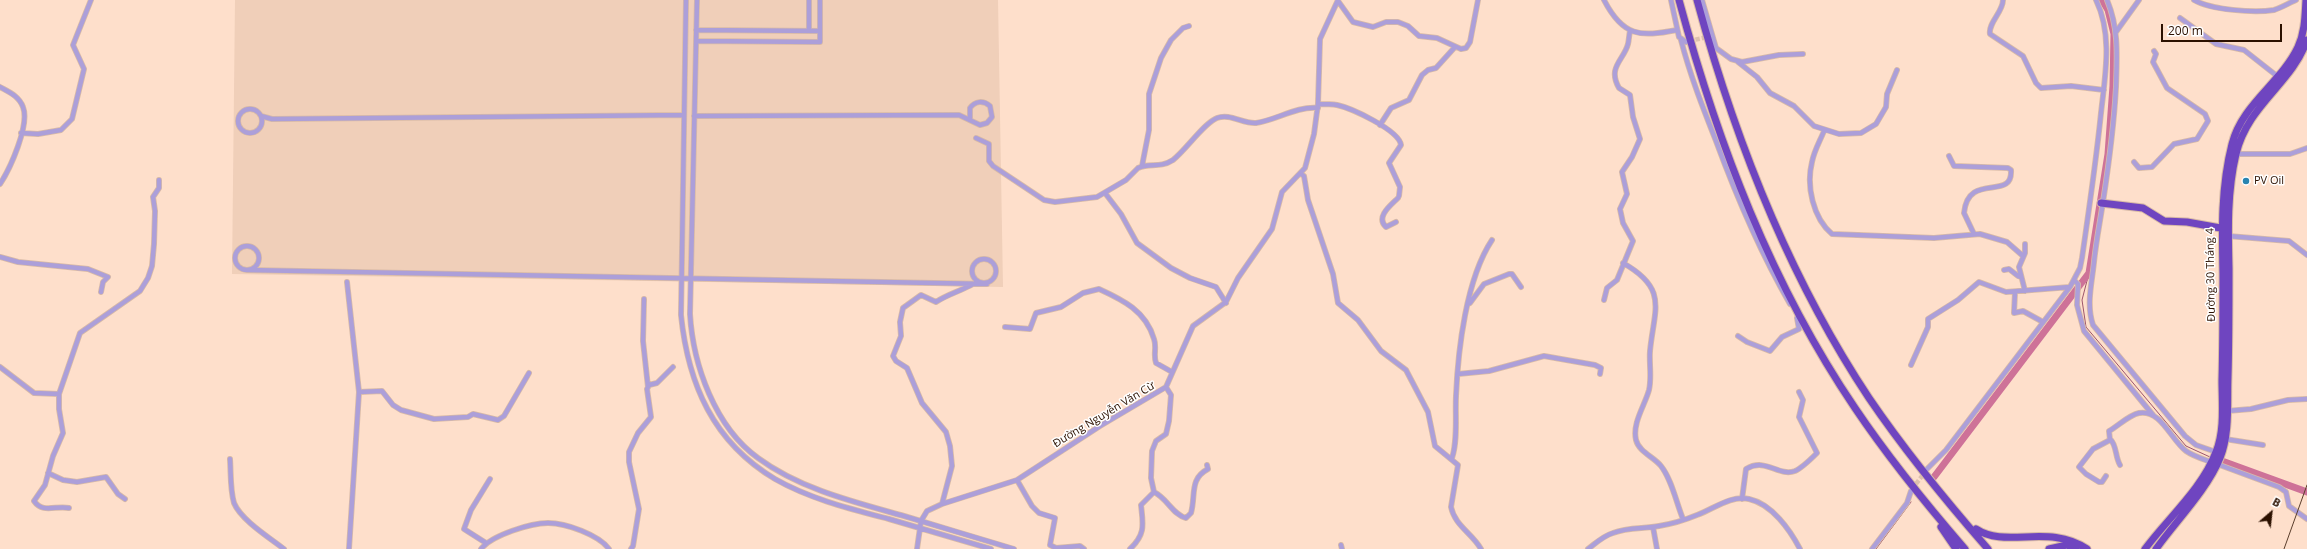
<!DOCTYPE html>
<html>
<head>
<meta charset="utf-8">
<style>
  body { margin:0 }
  #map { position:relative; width:2307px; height:549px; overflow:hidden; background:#fedfcb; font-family:"Open Sans",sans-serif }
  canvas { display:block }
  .north { position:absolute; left:2251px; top:493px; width:40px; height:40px; -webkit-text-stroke:3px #fff; paint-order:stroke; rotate:28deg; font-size:11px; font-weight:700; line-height:16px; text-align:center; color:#2c1100 }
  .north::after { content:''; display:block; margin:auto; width:14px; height:18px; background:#2c1100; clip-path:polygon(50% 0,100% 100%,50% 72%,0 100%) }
  .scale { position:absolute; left:2161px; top:24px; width:121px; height:18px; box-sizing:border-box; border:2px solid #2c1100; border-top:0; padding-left:5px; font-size:12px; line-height:14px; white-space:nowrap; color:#2c1100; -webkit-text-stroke:3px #fff; paint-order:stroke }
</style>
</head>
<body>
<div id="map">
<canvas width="2307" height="549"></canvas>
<div class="north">B</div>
<div class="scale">200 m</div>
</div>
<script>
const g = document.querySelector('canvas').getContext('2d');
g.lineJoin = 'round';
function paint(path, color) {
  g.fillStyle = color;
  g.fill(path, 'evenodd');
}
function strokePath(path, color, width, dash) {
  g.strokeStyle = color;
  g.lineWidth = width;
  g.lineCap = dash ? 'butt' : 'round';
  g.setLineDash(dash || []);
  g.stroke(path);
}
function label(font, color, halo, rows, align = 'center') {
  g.font = font + ' "Open Sans",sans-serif';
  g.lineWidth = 3;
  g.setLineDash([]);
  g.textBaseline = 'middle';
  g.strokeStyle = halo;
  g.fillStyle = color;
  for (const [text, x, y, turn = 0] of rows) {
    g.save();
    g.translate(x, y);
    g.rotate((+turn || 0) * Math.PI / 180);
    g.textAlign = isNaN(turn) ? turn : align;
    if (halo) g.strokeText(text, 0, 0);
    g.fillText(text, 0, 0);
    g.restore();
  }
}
paint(new Path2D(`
  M235 0H998L1003 287 232 274Z`), '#f0cfb9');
strokePath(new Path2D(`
  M2089 273 2082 300 2086 327 2186 446 2210 457
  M1876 549 1911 502`), '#9d556a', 1);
strokePath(new Path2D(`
  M2222 461 2307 492
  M1934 477 2089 273 2108 154 2113 86 2114 34 2108 10 2102 0`), '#ce7298', 7);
strokePath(new Path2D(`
  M1689 41 1708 37
  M1912 489 1926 471`), '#dec0ad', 4.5, [4.5, 2]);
const minor = new Path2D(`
  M686 0 681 315C688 384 713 442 775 479 810 499 851 509 889 519 923 529 957 539 991 549
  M697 0 690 314C693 365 715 427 758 458 800 489 854 502 904 516 941 527 977 538 1014 549
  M1604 0C1623 37 1640 37 1677 30
  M1671 0 1679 37 1686 42
  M1702 0 1716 48 1731 59 1742 62 1779 55 1803 54
  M2003 0C2003 12 1988 23 1990 34L2023 56 2036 83 2041 88 2071 86 2104 90
  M2107 0C2119 28 2117 57 2116 87 2114 125 2109 163 2103 202 2100 222 2096 242 2094 262 2092 283 2086 304 2093 325L2185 436 2196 445 2216 452
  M2194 0C2211 10 2254 13 2274 10 2281 8 2289 3 2296 0
  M1338 1 1353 22 1373 27 1386 22H1398L1408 26 1419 36 1437 38 1461 49 1466 48 1470 42 1478 0
  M2180 18 2216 44 2244 50 2277 76
  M696 30 820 31
  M809 31V0
  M2116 32 2139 0
  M1681 40C1690 75 1703 108 1716 141 1737 198 1760 252 1790 304
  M696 41 820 42V0
  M1738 62 1757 77 1770 93 1794 106 1814 126 1839 134 1861 133 1876 124 1886 107 1887 94 1897 70
  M0 87C9 92 19 96 23 107 30 125 10 169 0 184
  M1318 104C1324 104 1331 104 1337 105 1351 108 1399 130 1401 145L1389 163 1400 187 1399 196
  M238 121a12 12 0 1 1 24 0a12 12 0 1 1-24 0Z
  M261 116 272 119 684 115
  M694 116 959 115 980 125 987 123 992 117 990 106C983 100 975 101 970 108V119
  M1380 125 1391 108 1409 100 1422 75 1428 70 1436 68 1455 47
  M1824 131C1820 141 1814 151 1812 162 1806 186 1813 218 1832 234L1934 238 1980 234 2007 242 2023 256
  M21 133 38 134 61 130 72 119 84 69 73 45 91 0
  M976 138 989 144V161L993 166 1044 200 1055 202 1097 197 1126 180 1138 168C1150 162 1159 169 1173 160 1186 150 1204 123 1217 118 1230 113 1243 124 1256 123 1277 120 1296 106 1318 108
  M2236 154H2290L2307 148
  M1949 156 1954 166 2008 168 2011 170C2013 202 1968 171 1964 213L1974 234
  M2134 162 2139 168 2152 167 2174 144 2197 139 2208 121 2205 114 2167 88 2153 62 2156 54 2154 51
  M1142 166 1149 130V94L1161 58 1171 40 1183 28 1189 26
  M1301 174 1304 176 1308 200 1333 274 1338 303 1358 320 1381 351 1406 370 1428 412 1435 446 1458 465 1451 507C1455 526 1472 533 1481 549
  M1105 193 1121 214 1137 243 1171 268 1190 278 1216 287 1226 303
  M1396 222 1386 227C1375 217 1391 205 1398 198
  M2228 236 2289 241 2307 255
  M2025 244V253L2019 267 2025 291
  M235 258a12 12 0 1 1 24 0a12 12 0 1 1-24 0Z
  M0 257 18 262 88 269 108 277 103 282 101 292
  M972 271a12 12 0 1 1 24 0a12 12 0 1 1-24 0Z
  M1623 263C1669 289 1654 309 1650 351 1649 364 1652 377 1649 390 1645 405 1632 423 1636 440 1639 452 1654 457 1661 466 1672 480 1676 502 1683 519
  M247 270 987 284
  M2004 270 2009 269 2018 276 2021 277
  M2074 280 2078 284 2077 305 2084 331 2153 415
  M347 282 359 392 349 549
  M2070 287 2080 268 2082 258C2089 210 2096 162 2101 113 2105 76 2113 35 2096 0
  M2015 292 2014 313 2023 311 2043 322
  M644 299 643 341 648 387
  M1604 300 1607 288 1617 280 1633 241 1623 223 1620 209 1627 194 1622 172 1632 157 1640 139 1633 117 1630 95 1619 88C1607 67 1624 60 1628 44 1629 40 1629 35 1630 31
  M1470 303 1484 284 1509 274H1512L1521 287
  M1005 327 1030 329 1036 313 1061 307 1083 293 1099 289C1123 300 1146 311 1154 339 1157 347 1153 355 1156 363L1172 372
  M1738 336 1747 342 1770 351 1782 337 1799 329 1797 318
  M1911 365 1928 327V319L1958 300 1979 282 2006 292 2070 287 1946 450 1926 470
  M0 367 34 393 59 394
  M1458 374 1489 371 1544 356 1595 365 1601 368 1600 374
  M359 392 382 391 393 405 401 410 434 419 468 417 473 414 498 420 504 416 529 373
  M2227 411 2251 409 2288 400 2307 399
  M2110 439C2117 445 2115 457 2120 465
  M2225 439 2263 445
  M1452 458C1458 440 1455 415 1456 396 1458 350 1466 279 1492 240
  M230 459C231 473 230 489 234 503 241 520 270 538 284 549
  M2217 464 2279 487 2286 492 2289 506 2307 519
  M48 473 63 480 77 482 106 477 118 494 125 499
  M2106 476 2102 482H2099L2086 474 2079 467 2093 449 2110 440 2109 431C2118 426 2129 415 2139 413 2161 409 2171 440 2186 451 2193 456 2203 459 2211 462
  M1017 480 1032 506 1039 513 1055 518 1050 545 1056 548 1080 546 1084 549
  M1154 492C1167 498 1173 515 1186 518L1191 513C1196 495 1189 479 1208 469L1207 465
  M1742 499 1746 469C1766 457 1778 477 1795 471 1802 468 1811 459 1817 453L1799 417 1803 400 1799 392
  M942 504 952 466 950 446 946 432 922 403 907 368 896 361 893 356 901 336 900 322 903 308 921 295 936 302C948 294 961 291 973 284
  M69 508C56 505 43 514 34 501L45 485 53 456 63 433 59 409V394L80 333 140 291 148 278 152 266 154 244 155 211 153 197 159 188V180
  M1653 527 1657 549
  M486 543 464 529 471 510 490 479
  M1341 545 1342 549
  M481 549C492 535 531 523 548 523 566 523 599 535 609 549
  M631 549 633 546 639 509 629 462V452L638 433 651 417 647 389 649 385 657 383 673 367
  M917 549 921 521 927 511 942 504 1017 480 1100 426 1166 387 1193 326 1226 302 1238 278 1272 229 1282 192 1305 168 1314 134 1318 104 1320 39 1338 0
  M1130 549C1146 534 1143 524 1141 505L1154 492 1151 478 1152 451 1156 441 1166 434 1169 421 1171 395 1166 387
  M1588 549C1596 543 1603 536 1613 533 1628 527 1644 529 1659 526 1671 524 1685 520 1697 515 1714 509 1730 495 1749 499 1772 504 1790 530 1800 549
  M1872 549 1907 503 1911 491`);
const highway = new Path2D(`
  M1679 0C1718 144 1771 284 1855 408 1888 457 1926 504 1965 549
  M1697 0C1735 140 1788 276 1869 398 1905 451 1946 501 1988 549
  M2101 203 2143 208 2164 221 2187 222 2226 229
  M1941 527 1956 549
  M1976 529C2006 549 2049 523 2087 549
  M2049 549 2067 545 2076 549
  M2145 549C2168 518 2202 489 2216 452 2225 430 2222 403 2222 380 2223 344 2223 309 2223 274 2222 230 2221 187 2232 144 2242 104 2281 83 2298 47 2305 32 2305 16 2306 0
  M2156 549C2176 521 2207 490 2220 458 2230 433 2227 403 2228 377 2229 341 2229 304 2229 268 2228 230 2227 192 2236 154 2248 104 2292 84 2307 40`);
strokePath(minor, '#d8baa6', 6);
strokePath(highway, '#d8baa6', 9);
strokePath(minor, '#ac9fd9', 4.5);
strokePath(highway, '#6f45c0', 7);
strokePath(new Path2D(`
  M2284 549 2307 485`), '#5a3e2c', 1);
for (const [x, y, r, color] of [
  [2246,181,4,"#2884b1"]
]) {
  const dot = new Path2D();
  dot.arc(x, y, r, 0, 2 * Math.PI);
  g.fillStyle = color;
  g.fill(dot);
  strokePath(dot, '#fff', 1.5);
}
label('11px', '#2c1100', '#fff', [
  ["PV Oil",2254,181]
], 'left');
label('11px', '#2c1100', '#fff', [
  ["Đường 30 Tháng 4",2211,275,-91],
  ["Đường Nguyễn Văn Cừ",1104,415,-31]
]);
</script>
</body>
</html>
